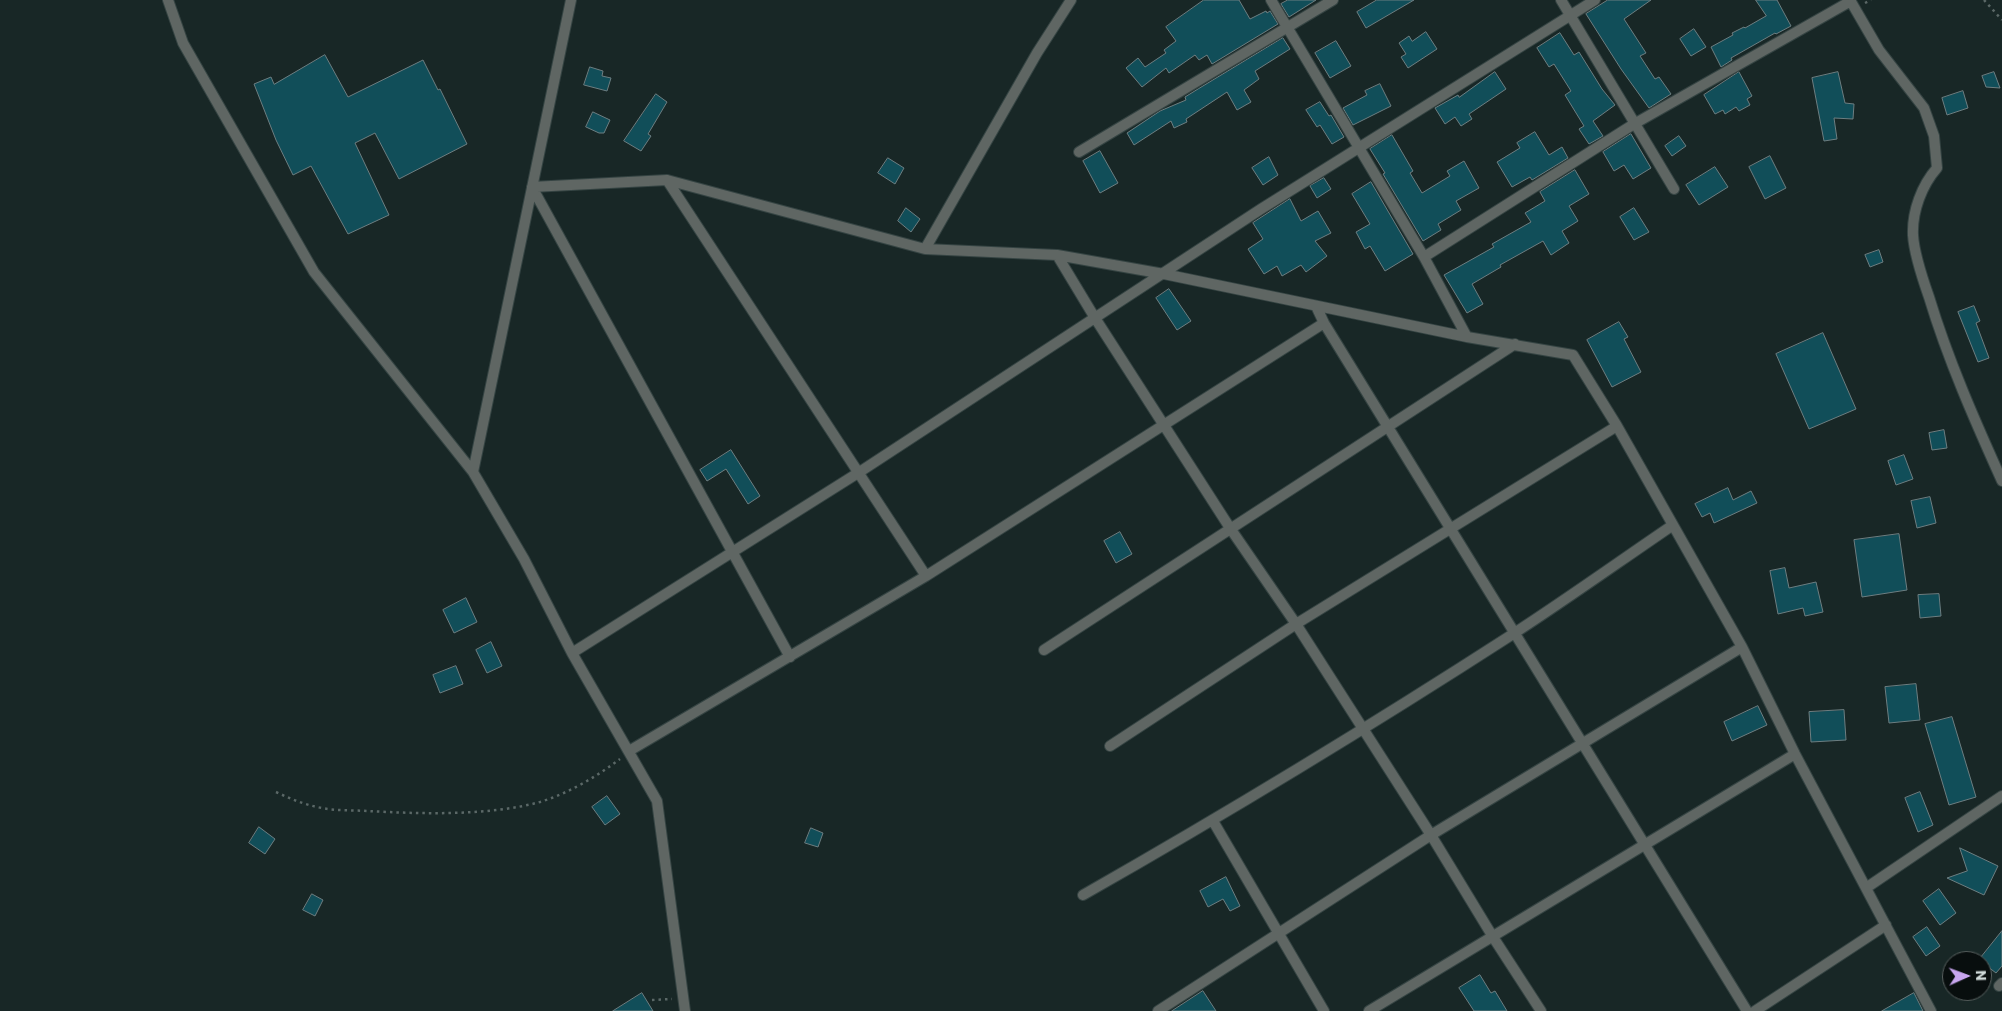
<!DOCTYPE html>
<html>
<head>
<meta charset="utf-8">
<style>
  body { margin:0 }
  #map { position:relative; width:2002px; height:1011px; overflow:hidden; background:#182726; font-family:Poppins,sans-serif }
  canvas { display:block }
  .north { position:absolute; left:1942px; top:951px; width:50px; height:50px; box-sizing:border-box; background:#080e0e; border:1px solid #58605f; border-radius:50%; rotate:88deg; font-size:14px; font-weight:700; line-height:20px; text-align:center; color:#d0dad9 }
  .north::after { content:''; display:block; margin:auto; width:18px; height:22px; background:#c8a6ef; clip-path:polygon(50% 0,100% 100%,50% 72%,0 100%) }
</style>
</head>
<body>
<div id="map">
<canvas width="2002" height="1011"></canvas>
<div class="north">N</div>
</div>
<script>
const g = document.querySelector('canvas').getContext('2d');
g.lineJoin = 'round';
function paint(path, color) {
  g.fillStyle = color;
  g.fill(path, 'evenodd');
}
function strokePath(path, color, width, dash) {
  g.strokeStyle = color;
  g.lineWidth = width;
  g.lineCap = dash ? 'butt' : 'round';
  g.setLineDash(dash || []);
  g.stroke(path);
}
const building = new Path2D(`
  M1204 0H1239L1250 19 1266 11 1267 13 1270 11 1278 24 1212 64 1207 55 1199 60 1195 55 1169 73 1166 68 1142 87 1126 68 1138 58 1145 67 1166 53 1164 50 1176 41 1166 27Z
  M1288 0H1316L1289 17 1281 4Z
  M1377 0H1414L1366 28 1357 12Z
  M1608 0H1651L1624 19 1646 53 1640 56 1655 79 1659 77 1671 94 1649 108 1621 69 1586 14Z
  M1756 0H1777L1791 26 1776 34 1775 33 1731 58 1732 60 1721 67 1711 47 1733 35 1732 33 1744 27 1745 28 1766 16Z
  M1694 29 1706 47 1691 56 1680 39Z
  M1426 32 1437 49 1408 68 1401 57 1406 54 1399 43 1409 36 1412 41Z
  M1560 33 1574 55 1579 52 1602 89 1615 105 1593 121 1603 136 1589 144 1579 129 1584 126 1565 95 1571 91 1554 64 1549 67 1537 48Z
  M1283 38 1290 49 1255 71 1259 79 1244 90 1251 102 1237 110 1227 92 1186 119 1187 122 1174 128 1171 121 1134 145 1127 133 1160 111 1186 100 1185 97 1198 89Z
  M1336 41 1351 66 1330 78 1315 53Z
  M325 55 348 97 423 60 438 90 440 89 467 144 399 179 375 133 355 143 389 215 348 234 311 166 293 175 276 140 254 84 271 77 274 84Z
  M590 67 603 71 602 76 611 78 607 91 584 85Z
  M1495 72 1506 89 1469 114 1472 119 1461 126 1455 117 1445 124 1435 108 1458 95 1459 97Z
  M1739 72 1752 96 1747 99 1750 105 1739 111 1736 107 1725 114 1723 110 1715 114 1704 95Z
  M1838 72 1845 103 1854 104 1853 119 1834 118 1837 139 1824 141 1812 78Z
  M1994 72 2000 88 1986 87 1982 76Z
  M1380 84 1391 106 1353 125 1343 108 1367 95 1365 91Z
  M1963 91 1968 108 1947 115 1942 98Z
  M656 94 667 102 648 134 651 136 641 151 624 141Z
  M1320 102 1329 116 1331 115 1344 137 1332 144 1320 125 1317 127 1306 110Z
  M593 112 610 120 604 133H599L586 127Z
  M1535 132 1549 155 1562 147 1568 158 1532 180 1530 177 1512 187 1497 162 1520 148 1517 143Z
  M1631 134 1651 168 1633 179 1624 165 1614 171 1603 152Z
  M1392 135 1413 171 1410 173 1422 193 1450 176 1447 171 1464 161 1479 188 1456 201 1461 210 1438 224 1441 230 1423 241 1383 174 1385 173 1370 149Z
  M1679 136 1686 146 1672 156 1665 146Z
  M1100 151 1118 183 1100 193 1083 161Z
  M1770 156 1786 188 1765 199 1749 167Z
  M1269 157 1278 175 1263 185 1252 168Z
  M888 158 904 168 895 184 878 173Z
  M1715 167 1728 187 1699 205 1686 185Z
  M1575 170 1589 194 1569 206 1578 221 1562 231 1569 243 1551 255 1543 241 1500 265 1501 267 1472 284 1483 304 1467 313 1444 275 1494 247 1492 244 1531 222 1525 213 1545 201 1540 192Z
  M1324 178 1331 189 1317 198 1310 186Z
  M1371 182 1413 254 1385 271 1370 246 1365 249 1356 232 1370 224 1352 194Z
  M1290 199 1301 221 1318 211 1331 233 1315 241 1327 256 1306 272 1301 265 1282 276 1277 266 1264 274 1248 249 1263 239 1253 223Z
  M906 208 920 219 911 232 898 221Z
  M1634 208 1649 232 1634 240 1620 217Z
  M1879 250 1883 262 1870 267 1865 255Z
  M1169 289 1191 321 1177 330 1156 298Z
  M1974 306 1980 321 1976 323 1989 358 1978 362 1958 312Z
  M1619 322 1628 337 1624 339 1641 372 1612 387 1587 340Z
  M1823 333 1856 409 1809 429 1776 354Z
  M1944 430 1947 448 1932 450 1929 433Z
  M731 450 760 496 748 504 726 469 707 481 700 470Z
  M1904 455 1913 479 1896 485 1888 461Z
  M1728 488 1733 500 1751 491 1757 503 1714 523 1710 513 1702 517 1695 504Z
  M1930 497 1936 523 1917 528 1911 501Z
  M1120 532 1132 554 1116 563 1104 541Z
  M1899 534 1907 590 1862 597 1854 540Z
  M1785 568 1789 588 1816 582 1823 612 1805 616 1803 608 1778 614 1770 571Z
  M1939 594 1941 616 1920 618 1918 595Z
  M466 598 477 622 454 633 443 610Z
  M491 642 502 666 487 673 476 650Z
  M456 666 463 684 440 693 433 675Z
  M1916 684 1920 720 1889 723 1885 687Z
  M1758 706 1767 725 1732 741 1724 722Z
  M1844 710 1846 740 1811 742 1809 712Z
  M1952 717 1976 797 1949 805 1925 724Z
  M1920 792 1933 825 1918 832 1905 798Z
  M607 796 620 814 605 825 592 807Z
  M259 827 275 839 265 854 249 843Z
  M811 828 823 833 818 847 805 843Z
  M1960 848 1998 866 1984 895 1947 878 1967 871Z
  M1226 877 1240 906 1230 911 1223 899 1208 907 1200 891Z
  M1939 889 1956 913 1940 925 1923 901Z
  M312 894 323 900 315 916 303 910Z
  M1927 927 1940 946 1926 956 1913 937Z
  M2002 931V966L1996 973 1979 960Z
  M1480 975 1491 993 1495 991 1507 1011H1474L1459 988Z
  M1203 991 1216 1011H1172Z
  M642 993 653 1011H613Z
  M1914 993 1923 1011H1882Z`);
paint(building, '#114e59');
strokePath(building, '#6d7e81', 1);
const minor = new Path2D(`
  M168 0 183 43 314 272 473 472 524 559 572 653 657 801 685 1011
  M1271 0 1424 257 1467 337
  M1561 0 1674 189
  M1850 0 1879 50 1924 108 1934 136 1937 168C1922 185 1912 211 1913 235 1914 252 1923 280 1929 297 1948 360 1975 421 2002 481
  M1079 152 1333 0
  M667 180 926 576
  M925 249 1037 53 1071 0
  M1057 255 1095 318 1230 528 1296 624 1431 835 1493 937 1541 1011
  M1424 257 1634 124 1851 1
  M1316 306 1324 323 1747 1011
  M473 472 571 0
  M1044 650 1515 344
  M572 653 858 473 1261 209 1595 0
  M790 657 532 187 667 180 925 249 1057 255 1164 274 1467 337 1573 355 1617 426 1742 647 1795 754 1931 1011
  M1110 746 1296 624 1617 426
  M629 751 926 576 1324 323
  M1213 821 1324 1011
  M1866 888 2002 796
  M1083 895C1229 812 1372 725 1513 634 1567 599 1620 561 1673 525
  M1999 986 2002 983
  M1158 1011 1431 835 1742 647
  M1369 1011 1795 754
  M1755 1011 1886 925`);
strokePath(minor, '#354443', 12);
strokePath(new Path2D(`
  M1984 0 2002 20
  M1865 3 1871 0
  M276 792C291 799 305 805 322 808 337 811 353 810 368 811 421 814 489 816 540 802 569 793 596 777 620 759
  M652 1000 672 999`), '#5b6867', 2.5, [2.5, 4]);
strokePath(minor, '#5f6663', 10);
</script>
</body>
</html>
